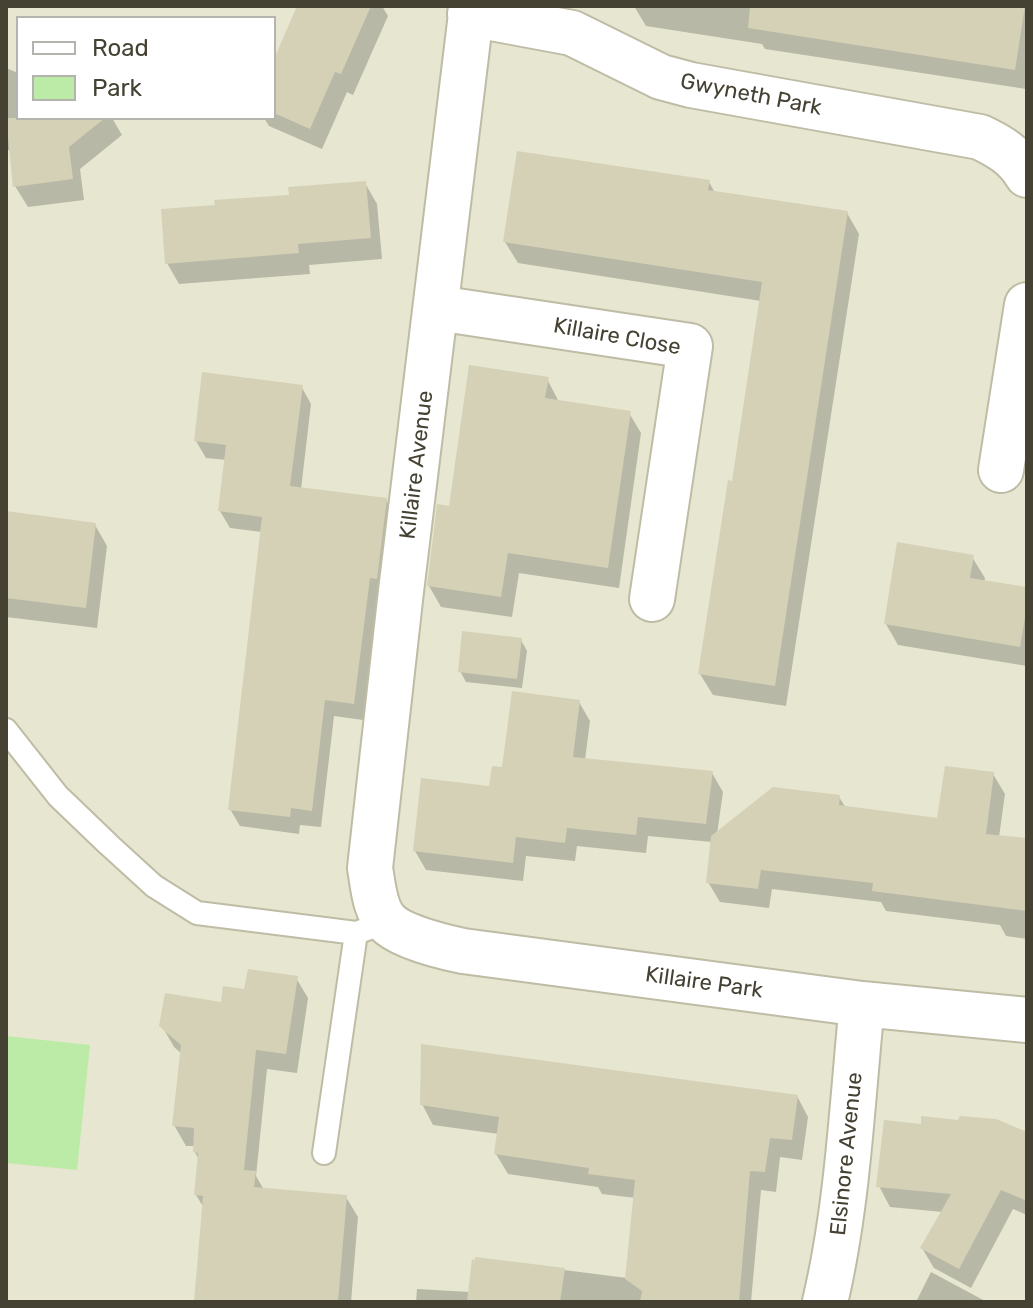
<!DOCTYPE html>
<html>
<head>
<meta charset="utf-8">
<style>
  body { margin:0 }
  #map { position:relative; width:1033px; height:1308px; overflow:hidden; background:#f3f2e3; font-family:Rubik,sans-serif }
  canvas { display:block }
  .frame { position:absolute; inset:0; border:8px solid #454233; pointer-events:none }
  .legend { position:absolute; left:16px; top:16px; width:260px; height:104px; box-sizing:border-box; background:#fff; border:2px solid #b5b3ad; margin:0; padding:10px 14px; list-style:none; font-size:24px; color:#454233 }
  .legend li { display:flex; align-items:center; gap:16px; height:40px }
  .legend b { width:40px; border:2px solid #b5b3ad }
</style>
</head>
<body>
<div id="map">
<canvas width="1033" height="1308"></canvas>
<div class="frame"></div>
<ul class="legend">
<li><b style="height:10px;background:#fff"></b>Road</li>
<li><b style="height:22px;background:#bceba7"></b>Park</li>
</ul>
</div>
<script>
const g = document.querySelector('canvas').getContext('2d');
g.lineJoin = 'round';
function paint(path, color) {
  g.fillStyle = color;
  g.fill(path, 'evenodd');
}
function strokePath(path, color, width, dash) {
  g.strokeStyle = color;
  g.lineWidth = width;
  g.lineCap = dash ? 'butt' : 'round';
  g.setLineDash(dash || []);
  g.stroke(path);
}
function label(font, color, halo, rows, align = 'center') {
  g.font = font + ' Rubik,sans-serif';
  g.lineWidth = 7;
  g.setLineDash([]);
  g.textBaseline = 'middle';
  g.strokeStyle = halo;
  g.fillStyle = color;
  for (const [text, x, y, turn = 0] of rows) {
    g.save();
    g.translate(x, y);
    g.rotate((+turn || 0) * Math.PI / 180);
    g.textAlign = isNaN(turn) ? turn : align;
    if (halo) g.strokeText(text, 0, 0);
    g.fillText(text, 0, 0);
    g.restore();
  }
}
paint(new Path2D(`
  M6 6H1027V1302H6ZM18 18H274V118H18Z`), '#e7e6d0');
paint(new Path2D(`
  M6 1036 90 1045 77 1170 6 1163Z`), '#bceba7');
paint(new Path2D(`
  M299 6H382L388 16 353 95 347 92 322 149 269 126 264 118H274V64Z
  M634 6H1027L1026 89 765 49 762 44 646 26Z
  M6 68 18 73V118H112L122 135 80 169 84 200 28 207 15 186 11 151 6 149Z
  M709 182 715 193 847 213 859 234 786 706 713 695 700 674 733 483 761 301 518 263 505 242Z
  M365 183 377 204 382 259 309 265 310 274 179 284 167 263 217 207Z
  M547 379 559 402 629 413 641 433 619 588 519 573 512 617 441 607 429 586 451 508Z
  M301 386 311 404 301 489 386 500 396 517 379 594 363 720 334 716 321 827 300 825 299 834 240 826 230 809 262 532 230 528 220 511 227 460 206 458 196 441Z
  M6 512 95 525 107 546 97 628 6 617Z
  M972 557 985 578 984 582 1027 589V666L898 645 886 624Z
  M521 640 527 651 522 688 466 682 460 671Z
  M579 702 590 721 585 760 712 773 723 792 717 834 839 797 846 808 939 820 993 774 1005 794 999 837 1027 840V939L1006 936 1000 925 886 911 881 902 772 889 769 908 720 902 708 882 712 842 648 836 646 853 577 846 575 861 526 856 523 881 426 870 415 851 491 788 504 770Z
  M296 978 308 998 297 1073 267 1069 256 1176 264 1190 346 1197 358 1217 351 1302H196L204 1208 196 1195 199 1160 195 1152V1146H186L174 1125 182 1054 174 1047 162 1026 222 1004 246 991Z
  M797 1096 808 1117 802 1160 780 1157 776 1192 761 1190 751 1302H416L417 1289 470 1292 477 1259 627 1278 636 1198 602 1194 598 1187 508 1174 496 1154 499 1134 433 1125 422 1104Z
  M1027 1134V1215L1013 1209 971 1288 934 1268 922 1248 943 1212 890 1207 879 1186Z
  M931 1272 987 1302H916Z`), '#0003');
paint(new Path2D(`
  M297 6H371L341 74 335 72 310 129 274 113V59Z
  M750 6H1025L1015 70 748 28Z
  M6 118H105L69 147 73 179 13 187Z
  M517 151 710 180 708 190 848 211 775 686 698 674 728 480 732 481 762 282 503 242Z
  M366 181 371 238 298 244 299 253 165 264 161 209 215 205 214 200 289 195 288 187Z
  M469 365 549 377 545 398 631 411 608 568 508 553 501 597 427 586 437 504 449 506Z
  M202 372 303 385 290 486 387 498 377 579 370 578 354 704 325 700 312 811 291 808 290 817 228 810 262 517 218 511 226 445 194 441Z
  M6 511 96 523 86 608 6 598Z
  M897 542 974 555 970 578 1027 587V606L1020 647 884 624Z
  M462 631 522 638 517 679 458 672Z
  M512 691 580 700 573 757 713 771 706 824 638 817 636 835 567 828 565 843 516 837 513 863 413 851 421 778 489 786 492 766 502 767Z
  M945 766 994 772 986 834 1027 838V911L872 891 873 883 761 870 758 889 706 883 711 836 773 787 840 795 839 805 937 818Z
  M248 969 298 976 286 1054 256 1050 244 1170 256 1171 254 1187 347 1195 338 1302H194L203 1196 194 1195 198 1153 193 1152 194 1128 172 1126 181 1045 159 1026 165 993 221 1002 223 986 244 989Z
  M421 1044 798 1095 792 1140 770 1138 765 1172 750 1171 739 1302H640L642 1291 625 1279 635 1180 588 1174 589 1168 494 1154 499 1117 420 1105Z
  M921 1116 958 1120 960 1116 996 1119 1027 1132V1201L1001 1190 959 1269 920 1248 951 1194 876 1187 884 1120 921 1124Z
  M475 1257 565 1268 560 1302H467L472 1259 475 1260Z`), '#d5d1b7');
const service = new Path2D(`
  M6 730 58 796 108 844 154 886 197 913 356 933
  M324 1153 356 933 370 928`);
const minor = new Path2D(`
  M472 6 401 591 370 868C373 884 374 909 387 922 401 937 444 947 463 951L862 1004 1027 1020
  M470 14 572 33 661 77 691 85 980 137C999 146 1016 156 1027 175
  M437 308 690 346 652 599
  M1001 470 1027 305
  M825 1302C848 1205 852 1103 862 1004`);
strokePath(service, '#bfbca5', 26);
strokePath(minor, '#bfbca5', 48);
strokePath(service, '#fff', 22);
strokePath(minor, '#fff', 44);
label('22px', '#454233', '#fff', [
  ["Gwyneth Park",751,95,11],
  ["Killaire Close",617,337,10],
  ["Killaire Avenue",417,465,-83],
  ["Killaire Park",704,983,8],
  ["Elsinore Avenue",847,1154,-84]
]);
</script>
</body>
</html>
